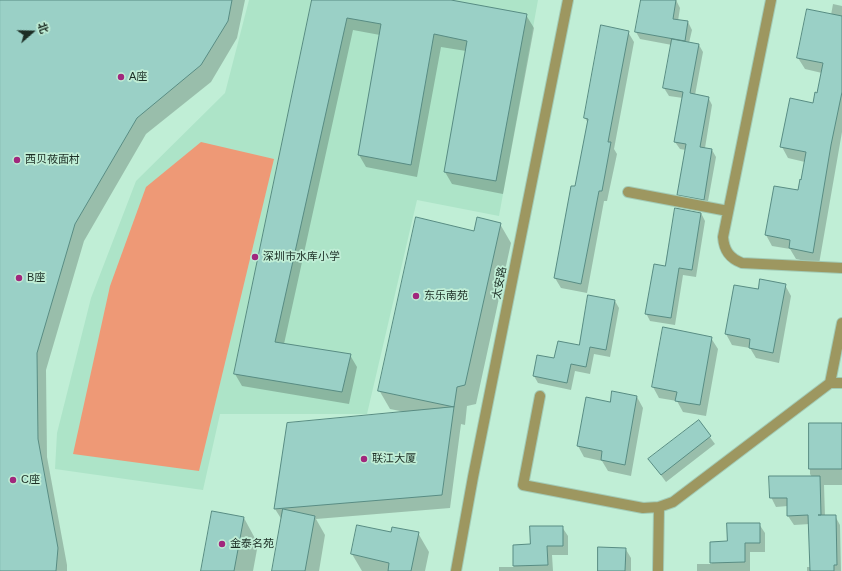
<!DOCTYPE html>
<html>
<head>
<meta charset="utf-8">
<style>
  body { margin:0 }
  #map { position:relative; width:842px; height:571px; overflow:hidden; background:#c0eed6; font-family:Helvetica,"Noto Sans SC",sans-serif }
  canvas { display:block }
  .north { position:absolute; left:12px; top:12px; width:40px; height:40px; -webkit-text-stroke:3px #c0eed6; paint-order:stroke; rotate:70deg; font-size:11px; font-weight:700; line-height:16px; text-align:center; color:#1c2e25 }
  .north::after { content:''; display:block; margin:auto; width:14px; height:18px; background:#1c2e25; clip-path:polygon(50% 0,100% 100%,50% 72%,0 100%) }
</style>
</head>
<body>
<div id="map">
<canvas width="842" height="571"></canvas>
<div class="north">北</div>
</div>
<script>
const g = document.querySelector('canvas').getContext('2d');
g.lineJoin = 'round';
function paint(path, color) {
  g.fillStyle = color;
  g.fill(path, 'evenodd');
}
function strokePath(path, color, width, dash) {
  g.strokeStyle = color;
  g.lineWidth = width;
  g.lineCap = dash ? 'butt' : 'round';
  g.setLineDash(dash || []);
  g.stroke(path);
}
function label(font, color, halo, rows, align = 'center') {
  g.font = font + ' Helvetica,"Noto Sans SC",sans-serif';
  g.lineWidth = 3.5;
  g.setLineDash([]);
  g.textBaseline = 'middle';
  g.strokeStyle = halo;
  g.fillStyle = color;
  for (const [text, x, y, turn = 0] of rows) {
    g.save();
    g.translate(x, y);
    g.rotate((+turn || 0) * Math.PI / 180);
    g.textAlign = isNaN(turn) ? turn : align;
    if (halo) g.strokeText(text, 0, 0);
    g.fillText(text, 0, 0);
    g.restore();
  }
}
paint(new Path2D(`
  M249 0H538L499 216 417 200 367 414H220L203 490 55 469 57 433 91 298 136 181 225 93Z`), '#ade4c8');
paint(new Path2D(`
  M201 142 274 159 199 471 73 454 110 286 146 187Z`), '#ee9976');
paint(new Path2D(`
  M0 0H245L237 38 211 82 146 134 84 241 46 370 47 457 67 565V571H0Z
  M313 0H446L526 15 534 28 503 194 452 184 445 172 466 51 441 47 417 177 366 167 359 155 380 35 353 30 284 344 350 355 357 367 349 404 242 386 235 374Z
  M642 0H676L680 8 678 21 688 22 692 30 689 43 699 45 703 52 695 95 708 97 712 105 705 148 712 150 716 157 707 207 683 202 678 195 686 150 680 149 675 142 683 98 669 96 664 88 672 45 640 39 636 32Z
  M833 4 842 6V132L819 264 796 259 790 249 772 246 766 235 799 192 802 181 805 162 788 158 782 147 814 104 818 94 822 73 805 69 798 58 831 15Z
  M628 32 634 42 614 149 617 154 607 201H604L587 293 561 288 555 278 576 187 588 123 585 118Z
  M701 213 705 221 696 277 683 275 675 325 650 321 646 313 666 267Z
  M500 224 511 243 476 404 467 406 465 425 461 424 450 508 316 519 325 535 319 571H273L282 520 275 509 405 412 390 409 379 390 474 232Z
  M785 285 791 296 779 363 756 358 750 348 732 345 726 334 759 291Z
  M615 301 619 308 610 357 594 354 590 374 575 371 571 390 538 383 534 376 555 360 580 346Z
  M711 338 718 349 706 416 683 412 677 401 659 398 653 387Z
  M637 397 643 408 631 476 608 471 602 461 584 457 578 446 587 398 611 403Z
  M698 421 715 444 666 482 649 459Z
  M810 424H842V485H824L825 516H835L840 525 841 571H807V567H811L810 524 794 525 788 516V506L776 507 771 497 812 477 810 474Z
  M244 518 258 544 253 571H202Z
  M759 524 765 533V552H750V571H697V564H712L711 563 728 542Z
  M358 526 392 533H418L429 552 425 571H362L352 554Z
  M562 527 568 536V555H552L553 571H499V567H514V546L531 545Z
  M625 548 631 558V571H599Z`), '#0003');
const building = new Path2D(`
  M0 0H232L228 21 201 65 137 118 75 224 37 353 38 439 58 548 56 571H0Z
  M312 0H451L527 14 496 181 444 172 467 41 434 34 411 165 358 155 381 24 347 18 275 342 351 354 342 392 234 374Z
  M641 0H676L673 19 688 21 685 41 635 32Z
  M807 9 842 16V92L831 145 813 253 789 248 790 240 765 235 774 186 798 190 800 179 801 180 806 152 780 147 790 98 813 103 815 92 817 93 823 63 797 58Z
  M601 25 629 31 608 142H611L602 191H599L581 284 554 278 571 186H575L588 119 584 118Z
  M672 39 699 44 690 93 709 97 700 147 712 149 704 200 677 195 686 144 674 142 683 92 663 88Z
  M675 208 701 213 692 270 679 268 671 318 645 314 654 264 665 266Z
  M416 217 474 231 477 217 501 223 465 385 457 387 454 407 378 391Z
  M760 279 786 284 773 353 749 348 750 339 725 334 734 285 758 289Z
  M588 295 615 300 606 350 590 347 586 367 571 364 567 383 533 376 537 355 554 358 558 341 579 345Z
  M663 327 712 337 700 405 675 401 677 392 652 387Z
  M612 391 637 396 625 465 601 460 602 451 577 446 586 397 610 402Z
  M454 407 442 495 274 509 287 423Z
  M699 420 711 436 661 475 648 459Z
  M809 423H842V469H809Z
  M769 476H820L821 515H818H836L837 565H834V571H810L808 515 787 516V498H770Z
  M283 509 315 516 305 571H272Z
  M212 511 244 517 234 571H201Z
  M727 523H760V543H745V562L710 563V542L727 541Z
  M357 525 391 532 392 527 419 532 411 571H388L389 563 351 554Z
  M530 526H563V546H547L548 565 513 566V545L530 544Z
  M598 547 626 548 625 571H598Z`);
paint(building, '#9ad0c6');
strokePath(building, '#588c83', 1);
const minor = new Path2D(`
  M771 0 723 237C724 250 729 258 742 263L842 268
  M628 192 728 211
  M830 383 842 323
  M540 396 523 485 643 508 659 507 673 502 830 383H842
  M456 571 473 477 568 0
  M658 571 659 507`);
strokePath(minor, '#a2cbb6', 12);
strokePath(minor, '#9d9760', 10);
for (const [x, y, r, color] of [
  [121,77,4,"#a1277d"],
  [17,160,4,"#a1277d"],
  [255,257,4,"#a1277d"],
  [19,278,4,"#a1277d"],
  [416,296,4,"#a1277d"],
  [364,459,4,"#a1277d"],
  [13,480,4,"#a1277d"],
  [222,544,4,"#a1277d"]
]) {
  const dot = new Path2D();
  dot.arc(x, y, r, 0, 2 * Math.PI);
  g.fillStyle = color;
  g.fill(dot);
  strokePath(dot, '#c0eed6', 1.5);
}
label('11px', '#1c2e25', '#c0eed6', [
  ["A座",129,77],
  ["西贝莜面村",25,160],
  ["深圳市水库小学",263,257],
  ["B座",27,278],
  ["东乐南苑",424,296],
  ["联江大厦",372,459],
  ["C座",21,480],
  ["金泰名苑",230,544]
], 'left');
label('11px', '#1c2e25', '#c0eed6', [
  ["太安路",500,283,-79]
]);
</script>
</body>
</html>
